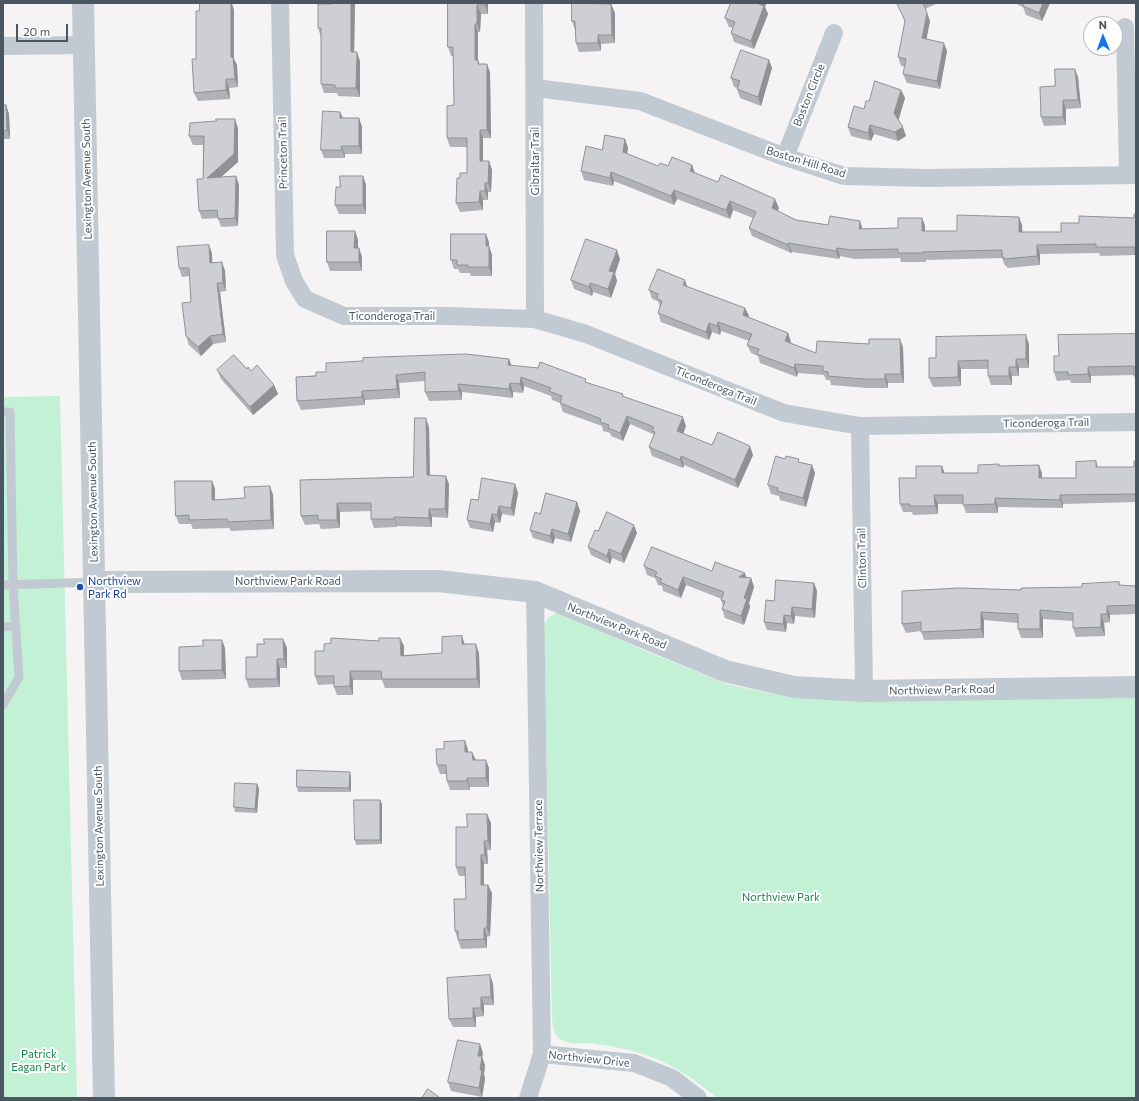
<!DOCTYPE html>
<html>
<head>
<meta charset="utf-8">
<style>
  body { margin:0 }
  #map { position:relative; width:1139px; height:1101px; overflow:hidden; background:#f5f3f3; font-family:Commissioner,sans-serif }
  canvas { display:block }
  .frame { position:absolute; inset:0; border:4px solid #4a5661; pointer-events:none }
  .north { position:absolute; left:1083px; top:16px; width:40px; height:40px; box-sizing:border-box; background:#fff; border:1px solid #b7bbc0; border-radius:50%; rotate:359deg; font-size:11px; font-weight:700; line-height:16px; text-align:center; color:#4a5661 }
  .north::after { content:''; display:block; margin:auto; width:14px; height:18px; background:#1a73e8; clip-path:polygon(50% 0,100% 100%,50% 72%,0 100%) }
  .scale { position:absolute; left:16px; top:24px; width:52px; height:18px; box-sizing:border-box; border:2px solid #4a5661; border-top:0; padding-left:5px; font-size:12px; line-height:14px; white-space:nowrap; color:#4a5661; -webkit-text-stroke:3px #fff; paint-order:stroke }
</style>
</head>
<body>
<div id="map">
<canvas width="1139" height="1101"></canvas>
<div class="frame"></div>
<div class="north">N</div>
<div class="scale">20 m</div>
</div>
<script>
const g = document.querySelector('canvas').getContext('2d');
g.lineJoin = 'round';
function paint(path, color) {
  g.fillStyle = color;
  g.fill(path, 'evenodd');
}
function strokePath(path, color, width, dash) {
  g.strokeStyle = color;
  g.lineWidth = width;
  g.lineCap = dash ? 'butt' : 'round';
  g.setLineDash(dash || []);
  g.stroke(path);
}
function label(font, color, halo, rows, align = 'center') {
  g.font = font + ' Commissioner,sans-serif';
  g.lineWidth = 4;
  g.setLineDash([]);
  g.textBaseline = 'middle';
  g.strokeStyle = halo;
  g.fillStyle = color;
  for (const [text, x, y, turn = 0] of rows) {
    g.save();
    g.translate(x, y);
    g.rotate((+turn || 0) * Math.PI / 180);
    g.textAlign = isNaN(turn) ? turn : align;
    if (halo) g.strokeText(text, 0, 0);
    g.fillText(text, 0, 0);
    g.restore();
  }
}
paint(new Path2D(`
  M60 396 77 1098H3V397Z
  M561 612 643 650 727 684 788 697 883 700 1136 696V1098H717C681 1068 655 1054 609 1046 602 1045 595 1043 588 1043 581 1043 572 1044 566 1042 554 1038 553 1029 552 1018L544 625C548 617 552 614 561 612Z`), '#c3f1d5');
strokePath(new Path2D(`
  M3 412H10L13 585 19 677 3 705
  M3 585 95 582
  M3 627 16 626`), '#c1cad2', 9);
strokePath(new Path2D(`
  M280 3 285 255 294 281 305 299 344 316H447L535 319 586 334 784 413 860 426 1136 422
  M534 3 535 319
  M1125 27 1128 175
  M3 46 84 45
  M535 88 640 101 785 157 844 176 927 178 1136 175
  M785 157 834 33
  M860 426 864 691
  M542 1054 634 1063 672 1078 698 1098
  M528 1098 542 1054 535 592`), '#c1cad2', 18);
strokePath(new Path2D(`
  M83 3 104 1098
  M95 582 438 581 535 592 725 671 794 687 864 691 1136 687`), '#c1cad2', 22);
paint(new Path2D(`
  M200 3H232L234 10V59L237 65 238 87 229 88 230 99 198 101 194 93 196 59 199 11Z
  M331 3H355L354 52 360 61V97L338 96 337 93H324L321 84V37L318 28Z
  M448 3H488V14H481L480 32H478V60L479 64 490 72 491 138H483V161H489L492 170 491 192H488V200H483V210L460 212 456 203 460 178 467 173V147H450L447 138 454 105 453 56H451L448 47Z
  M731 3H766L765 7 768 14 754 49 734 42 731 33 733 28 729 27 725 18Z
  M897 3H938L925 9 930 21 926 39 947 51 940 89 907 83 903 74 905 67 901 66 898 57 905 22Z
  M1014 3H1050L1042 21 1026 15 1023 7Z
  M611 4 615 13V43L601 44V51L579 52 576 43 575 30 572 21Z
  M769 60 772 68 761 106 740 98 737 89V88L734 87 731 78Z
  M1078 77 1081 108 1066 109V125L1044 126 1041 117 1055 86Z
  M901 90 905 98 898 120 906 136 898 141 874 134 871 141 851 136 848 127 864 109 869 101Z
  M6 105 9 114 10 139H3V106Z
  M343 118H359L362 127V154H345V158H324L321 150Z
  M238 128V162L221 177 236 176 239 185 238 226 221 227 218 218 202 219 199 211 203 179V145H193L189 136Z
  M625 139 628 148 627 154 658 166 692 165 695 173 779 208 777 211 796 220 828 225 863 229 898 228 922 218 925 226V231H957L1022 225V232H1061L1079 223 1134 218 1136 214V258L1135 255 1100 256 1099 253 1040 254V265L1007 268V266H1005L1002 258 926 260V262H901L900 258 855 259 840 256 839 259 792 252 791 253 752 236 749 228 753 218 733 210 730 219 677 199 674 205 614 181 613 186 584 180 581 171 602 150Z
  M363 176 366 185V214H339L335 205 340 187Z
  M355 231 358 240V248H359L362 257V271H330L327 262Z
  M489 242V246L492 255V276H471L470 273H460L458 269H454L451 260Z
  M209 245 212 254V263L222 262 225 271 226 291 220 292 226 342 213 344 201 356 189 345 186 336 191 302 190 276 182 277 179 268Z
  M620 259 615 274 617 281 611 298 593 292 592 296 574 289 571 280Z
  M687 287 745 308 749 316 748 317 788 333 791 342 790 343 816 353 903 347 904 383H888V388H867L831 385 830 380H826L824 375 798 373 797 377 760 363 758 356 751 353 747 345 749 341 721 331 720 335 712 332 709 340 661 322 658 313 660 307 658 301 652 299 649 290Z
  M1136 334V382L1134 375 1091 376V383H1071L1070 380 1057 381 1054 372 1059 356Z
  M1029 344V368H1019V376H1012V385H991L988 376V369H961V386L933 387 929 378 936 358Z
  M509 359 511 365 588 383 624 397 686 426 683 434 712 445 753 455 738 488 684 465 683 468 652 456 649 447 654 435 653 434 630 424 623 441 611 436 610 433 603 431 602 426 563 412 560 403 552 400 551 396 524 386 523 393 513 392V398L462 392V400L429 401 425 392V381L399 383 400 398 365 400V405L301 410 297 401 296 377Z
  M247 369 251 371 274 385 278 394 253 415 221 379 217 370Z
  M429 427 430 475 449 484 448 518 432 517V527L397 526V527L374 528 371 519V511L340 512V528L321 529 319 524 305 525 301 516 300 480 413 477Z
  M1096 461 1098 467H1134L1136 461V502L1063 504V508L998 507V513H966L963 504H938V514L913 515 912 512H903L900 504 916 478 942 466 944 473H978L999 464 1000 466 1042 473V478H1076Z
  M800 462 812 465 815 473 806 507 780 500 779 496 771 494 768 485Z
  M212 481 215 489V500L245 498 270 486 273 495 274 529 231 531 229 528 193 529 191 524H179L176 516Z
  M515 484 518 493 514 516 502 514 500 523 495 522 493 532 470 528 467 520 478 500Z
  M577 502 580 511 571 542 555 538 553 544 533 538 530 530 540 514Z
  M598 531 637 533 624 563 612 558 610 564 591 555 588 547Z
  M644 566 712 571 747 578H751L754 587 749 603 750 607 744 625 725 618 722 609 723 606 721 600 722 599 686 585 681 598 663 591 662 586 658 585 655 578 647 575Z
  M1119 582 1120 585 1136 586V614L1110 615V622L1104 623 1105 636 1076 637 1073 628V621L1043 619V638H1021L1018 629V623L984 620V638L924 640 921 631 906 633 902 624 1021 590 1082 587Z
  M814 583 817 591 815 618 795 616 794 624 787 623 786 632 767 630 764 622 774 601Z
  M283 639 287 648V668H280V687L249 688 246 679 264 644Z
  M465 644 479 653 480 688H385L382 680H353V695H337L334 687V684L318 685 315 676 324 651 404 646V655L442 653Z
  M225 648 226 679 182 680 179 671Z
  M465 741 468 750V752L476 760 489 768V787H470V790H450L447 781V774H440L437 765 444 749Z
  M351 777V792H298L297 787Z
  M257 784 259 789 257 813 235 812 234 807Z
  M380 800 382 804V844L356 845 355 840Z
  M487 814 491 823V850H487L488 864H484V885L492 893 490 936 487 937V948L461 949 455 931 466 899V876H459L456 867 467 827Z
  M490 975 493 984 494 1005H484V1016L476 1017V1027H453L449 1019Z
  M483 1053 482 1057 485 1065 484 1074 485 1079 482 1097 451 1091 448 1082Z`), '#b0b2b7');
paint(new Path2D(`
  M231 3 234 10V59L237 65 238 87 235 79 231 57Z
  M351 3H355L354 61 351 52Z
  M485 3H488V14L485 5Z
  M760 3H766L765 7 768 14 754 49 751 41Z
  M1043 3H1050L1042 21 1039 13Z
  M611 4 615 13V43L612 35Z
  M477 5 481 14 480 32 477 24Z
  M927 13 930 21 925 47 922 38Z
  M475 24 478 32V60L481 68 475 60Z
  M598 35 601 44V51L598 43Z
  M944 43 947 51 940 89 937 81Z
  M357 52 360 61V97L356 88Z
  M769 60 772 68 761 106 758 97Z
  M487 64 490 72 491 138 487 130Z
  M1075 69 1078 77 1081 108 1078 100Z
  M226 79 229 88 230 99 226 90Z
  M901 90 905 98 898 122 894 113Z
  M1063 100 1066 109V125L1063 117Z
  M6 105 9 114 10 139 7 130Z
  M340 112 344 120 340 118Z
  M359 118 362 127V154L359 146Z
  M235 119 238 128V162L210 187 207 178Z
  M870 125 874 134 871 141 868 133Z
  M903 127 906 136 898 141 895 132Z
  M480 130 483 138V170L480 161Z
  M625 139 628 148 626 160 623 152Z
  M341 146 345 154V158L342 150Z
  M489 161 492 170 491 192 488 183Z
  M692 165 695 174 690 171Z
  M611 172 614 181 613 186 610 178Z
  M236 176 239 185 238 226 235 218Z
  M363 176 366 185V214L363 205Z
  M485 183 488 192V200L485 191Z
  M674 190 677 199 674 205 671 196Z
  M480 191 483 200V210L479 202Z
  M775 199 779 208 775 216 772 208Z
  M730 201 733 210 730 219 726 210Z
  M1019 217 1022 225 1023 241 1019 232Z
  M922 218 925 226V240L922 231Z
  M860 221 863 230 859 229Z
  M355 231 358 240V257L354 248Z
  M486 234 489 242V255L486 246Z
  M788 243 792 252 791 253 788 245Z
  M209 245 212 254 213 272 210 263Z
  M1037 245 1040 254V265L1037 256Z
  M489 246 492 255V276L489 267Z
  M359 248 362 257V271L359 262Z
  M837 248 840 256 839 259 836 251Z
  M617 250 620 259 615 274 617 281 611 298 608 289 609 271Z
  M222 262 225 271 226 291 223 283Z
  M685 280 688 289 683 285Z
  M217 283 220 292 226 342 223 334Z
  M590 283 593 292 592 296 589 287Z
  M745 308 749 316 746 324 743 315Z
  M718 322 721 331 720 335 717 326Z
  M709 323 712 332 709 340 706 332Z
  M788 333 791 342 788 349 785 341Z
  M1026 335 1029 344V368L1026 359Z
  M210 336 213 344 201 356 198 347Z
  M900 339 903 347 904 383 901 374Z
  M509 359 512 367 508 365Z
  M1016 359 1019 368V376L1016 367Z
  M958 361 961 369V386L958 377Z
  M795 364 798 373 797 377 794 368Z
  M1009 367 1012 376V385L1009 376Z
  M1088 367 1091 376V383L1088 374Z
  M885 374 888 383V388L885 379Z
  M396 375 399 383 400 398 397 389Z
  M521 377 524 386 523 393 520 384Z
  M510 383 513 392V398L509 389Z
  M458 384 462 392V400L459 391Z
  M274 385 278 394 253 415 250 407Z
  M362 391 365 400V405L362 397Z
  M627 416 630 424 623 441 620 433Z
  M683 417 686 426 681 440 677 431Z
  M426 418 429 427 430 484 427 475Z
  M750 446 753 455 738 488 735 480Z
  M681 456 684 465 683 468 680 460Z
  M812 465 815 473 806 507 803 498Z
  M1039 465 1042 473V487L1039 478Z
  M942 466 945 474 942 473Z
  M446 476 449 484 448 518 445 509Z
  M212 481 215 489V509L212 500Z
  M515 484 518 493 514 516 511 508Z
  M270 486 273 495 274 529 271 520Z
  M934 495 938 504V514L935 506Z
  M1060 495 1063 504V508L1060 500Z
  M995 498 998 507V513L995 504Z
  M577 502 580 511 571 542 568 534Z
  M337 503 340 512V528L337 520Z
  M499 506 502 514 500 523 497 515Z
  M429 509 432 517V527L429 518Z
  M492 514 495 522 493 532 490 524Z
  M394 517 397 526V527L394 519Z
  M634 525 637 533 624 563 621 554Z
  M552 529 555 538 553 544 550 536Z
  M609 549 612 558 610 564 607 556Z
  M745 573 748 582 739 577Z
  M683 577 686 585 681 598 678 590Z
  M751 578 754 587 749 603 750 607 744 625 741 616 744 598Z
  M814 583 817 591 815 618 812 609Z
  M1107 606 1110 615V622L1107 614Z
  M792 607 795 616 794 624 791 616Z
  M1040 610 1043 619V638L1040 629Z
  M981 612 984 620V638L981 629Z
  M1101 614 1104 623 1105 636 1101 627Z
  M784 615 787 623 786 632 783 624Z
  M462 636 465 645 462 644Z
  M400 638 404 646V664L401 656Z
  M283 639 287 648V668L284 659Z
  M222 640 225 648 226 679 222 670Z
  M476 644 479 653 480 688 477 679Z
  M277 659 280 668V687L277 679Z
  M350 671 353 680V695L350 686Z
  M465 741 468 750V760L465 752Z
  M472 752 476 760H473Z
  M486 760 489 768V787L486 778Z
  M350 772 351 777V792L349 788Z
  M467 778 470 787V790L467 781Z
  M257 784 259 789 257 813 255 809Z
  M380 800 382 804V844L380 840Z
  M487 814 491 823V850L488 841Z
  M484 841 487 850 488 864 485 855Z
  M481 855 484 864V893L481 885Z
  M488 885 492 893 490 936 487 928Z
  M484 928 487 937V948L484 939Z
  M490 975 493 984 494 1005 491 997Z
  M481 997 484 1005V1016L481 1008Z
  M473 1008 476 1017V1027L473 1018Z
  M480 1044 483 1053 482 1057 485 1065 484 1074 485 1079 482 1097 479 1088 480 1070 478 1056Z`), '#909195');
const building = new Path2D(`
  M200 3H231V57H233L235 79H226V90L194 93 192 59H196V11H199Z
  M331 3H351V52H357L356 88H335V85L321 84V28H318V4H331Z
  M448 3H485V5H477V24H475V60H478V64H487V130H480V161H489L488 183H485V191H480L479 202 456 203 457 178H460V173H467V138H447V106L454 105 453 47H448Z
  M572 3 611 4 612 35H598V43H576L575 21H572Z
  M731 3H760L759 4 764 6 751 41 731 33 735 22 725 18Z
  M897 3H923L927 13 922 38 944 43 937 81 903 74 906 59 898 57 905 21Z
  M1024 3H1043L1039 13 1023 6Z
  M741 50 769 60 758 97 737 89 740 81 731 78Z
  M1055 69H1075L1078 100H1063V117H1041L1040 87 1055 86Z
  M875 81 901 90 894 113 903 127 895 132 870 125 868 133 848 127 854 106 864 109 866 101H869Z
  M6 105 7 130 3 131V106Z
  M323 111 340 112V118H359V146H341L342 150H321Z
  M216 119H235L234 154 207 178 236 176 235 218 218 219 217 210 199 211 197 179H203L204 136H189L190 123 216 121Z
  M605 135 625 139 623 152 658 166 660 163 668 166 672 157 692 165 690 171 718 182 721 175 775 199 772 208 796 220 828 225 830 216 860 221 859 229 898 228V218H922V231H957V215L1019 217V232H1061V223H1079V216L1134 218V214H1136V255H1135V247H1096V244L1037 245V256L1004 259V257H1002V250L922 252V253H898V249L852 250 837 248 836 251 788 243V245L749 228 756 212 730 201 726 210 674 190 671 196 611 172 610 178 581 171 586 146 602 150Z
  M340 176H363V205H335L336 187H340Z
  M327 231H355L354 248H359V262H327Z
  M451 234H486V246H489V267H468V265H457V260H451Z
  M586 239 617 250 609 271 614 272 608 289 590 283 589 287 571 280Z
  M209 245 210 263 222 262 223 283H217L223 334 210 336 198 347 186 336 182 303 191 302 189 268H179L177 247Z
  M658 269 685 280 683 285 745 308 743 315 788 333 785 341 816 353 817 341 869 344V339H900L901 374H885V379H864L828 376V372L823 371V366L795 364 794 368 757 354 759 349 747 345 752 334 718 322 717 326 709 323 706 332 658 313 662 301 657 299 658 294 649 290Z
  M1136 334V375L1134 376V366L1088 367V374L1068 375V372H1054V356H1059L1058 335Z
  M1026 335V359H1016V367H1009V376H988V360L958 361V377L929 378V358H936V337Z
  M466 354 509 359 508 365 538 368 540 362 586 379 585 382 623 394 622 396 683 417 677 431 712 445 718 432 750 446 735 480 681 456 680 460 649 447 655 432 652 431 654 427 627 416 620 433 608 428 609 425 600 422 601 419 560 403 562 396 549 391 551 388 521 377 520 384 510 383 509 389 458 384 459 391 425 392V372L396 375 397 389 362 391V397L297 401 296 377 316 376V372H326V363L363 361V358Z
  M234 355 247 369 248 367 251 371 257 365 274 385 250 407 217 370Z
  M415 418H426L427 475 446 476 445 509H429V518L394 517V519H371V503H337V520H318V515L301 516 300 480 413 477Z
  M776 456 785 459 786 456 799 459 798 462 812 465 803 498 777 491 778 488 768 485Z
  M1096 461V467H1134V461H1136V496H1135V494L1060 495V500L995 498V504L963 505V495H934L935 506H910V504H900L899 478H916V466H942V473H978V465L999 464V466L1039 465V478H1076V462Z
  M482 478 515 484 511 508 499 506 497 515 492 514 490 524 467 520 471 499 478 500Z
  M175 481H212V500L245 498 244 487 270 486 271 520 228 522 227 519 189 520V515L176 516Z
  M546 493 577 502 568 534 552 529 550 536 530 530 535 512 540 514Z
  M607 512 634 525 621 554 609 549 607 556 588 547 595 530 598 531Z
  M652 547 712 571 715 562 745 573 739 577 751 578 744 598 747 599 741 616 722 609 725 601 721 600 724 592 683 577 678 590 660 582 662 579 655 576 657 572 644 566Z
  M776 580 814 583 812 609 792 607 791 616 784 615 783 624 764 622 766 600 774 601Z
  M1119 582V585L1136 586V605L1107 606V614H1101V627L1073 628V613L1040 610V629H1018V614L981 612V629L921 632V622L902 624V591L959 588 1021 590V588L1082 587V584Z
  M462 636V644H476L477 679H382L381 671H350V686L334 687V676H315V651H324V644L331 643V638L379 641V638H400L401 656 442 653V637Z
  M264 639H283L284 659H277V679H246V657H257V644H264Z
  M203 640H222V670L179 671V647L203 646Z
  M465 741V752H472L473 760H486V778H467V781H447L446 765H437L436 749H444V742Z
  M297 770 350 772 349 788 297 787Z
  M235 783 257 784 255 809 234 807Z
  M354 800H380V840H355Z
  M467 814H487L488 841H484L485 855H481V885H488L487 928H484V939L458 940V931H455L454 899H466L465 867H456V827H467Z
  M490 975 491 997H481V1008H473V1018L449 1019 447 978Z
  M458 1040 480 1044 478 1056H482L480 1070H482L479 1088 448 1082Z
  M428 1089 440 1098H422Z`);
paint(building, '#cdcfd5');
strokePath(building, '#909195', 1);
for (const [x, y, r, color] of [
  [80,587,4,"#1a4fb4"]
]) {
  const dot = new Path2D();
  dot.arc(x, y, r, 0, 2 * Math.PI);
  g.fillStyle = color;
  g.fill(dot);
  strokePath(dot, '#fff', 1.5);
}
label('11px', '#4a5661', '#fff', [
  ["Boston Circle",809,95,-68],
  ["Princeton Trail",283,153,-91],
  ["Gibraltar Trail",535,161,-90],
  ["Boston Hill Road",806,162,17],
  ["Lexington Avenue South",87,179,-91],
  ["Ticonderoga Trail",392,316],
  ["Ticonderoga Trail",716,386,22],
  ["Ticonderoga Trail",1046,423,-1],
  ["Lexington Avenue South",93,502,-91],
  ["Clinton Trail",862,558,-91],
  ["Northview Park Road",288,581],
  ["Northview Park Road",617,626,22],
  ["Northview Park Road",942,690,-1],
  ["Lexington Avenue South",99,826,-91],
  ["Northview Terrace",539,846,-91],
  ["Northview Drive",589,1059,6]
]);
label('11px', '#164399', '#fff', [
  ["Northview",88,581],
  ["Park Rd",88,594]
], 'left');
label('11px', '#17864f', '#fff', [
  ["Northview Park",781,897],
  ["Patrick",39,1054],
  ["Eagan Park",39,1067]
]);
</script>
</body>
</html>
